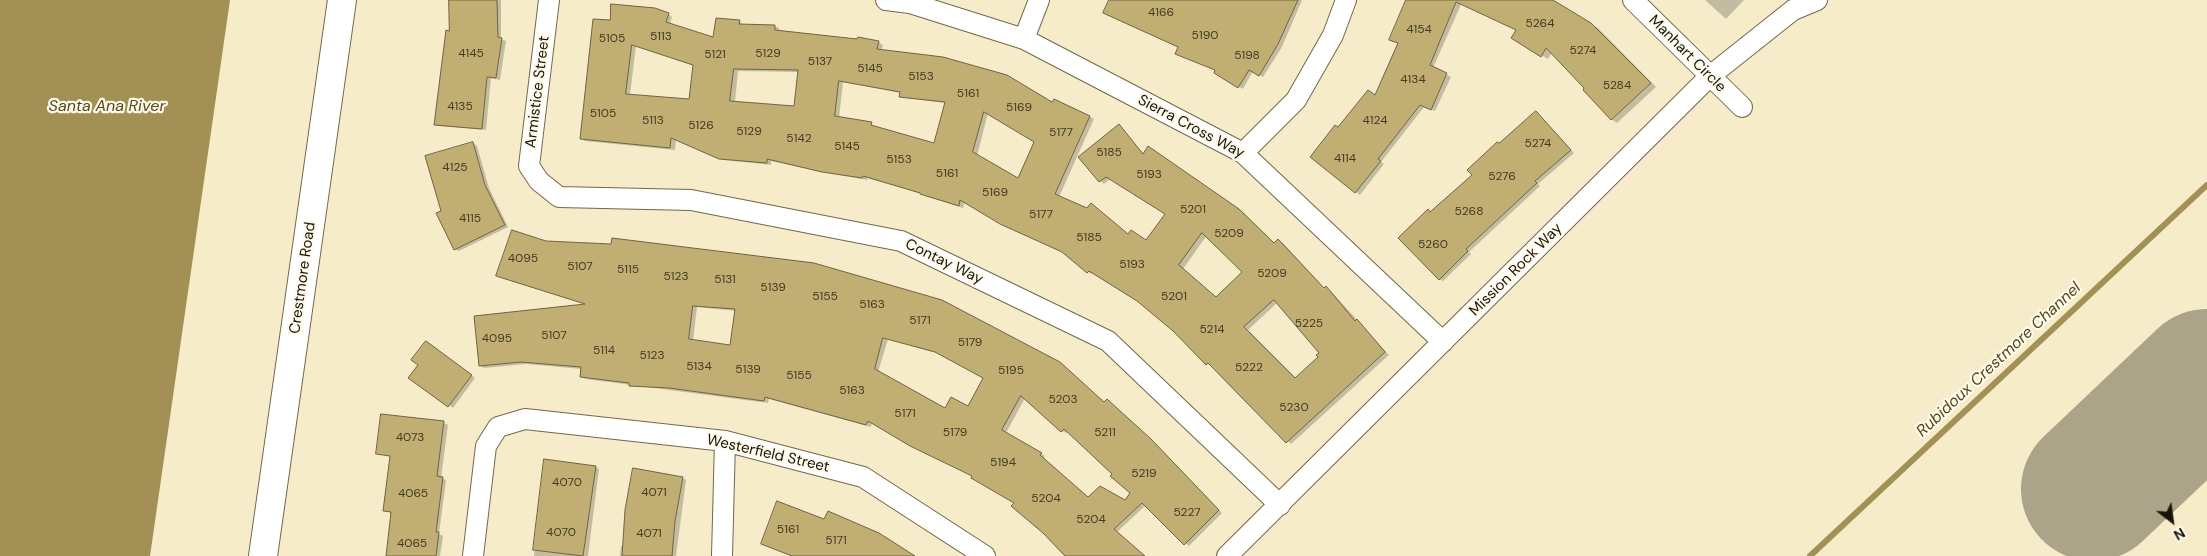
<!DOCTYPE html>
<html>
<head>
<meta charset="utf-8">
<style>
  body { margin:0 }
  #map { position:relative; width:2207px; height:556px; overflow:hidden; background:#f6ecc9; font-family:"DM Sans",sans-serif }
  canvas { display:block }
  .north { position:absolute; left:2147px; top:496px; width:50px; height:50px; -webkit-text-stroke:4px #fdf9eb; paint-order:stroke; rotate:150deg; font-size:14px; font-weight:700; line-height:20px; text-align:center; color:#181407 }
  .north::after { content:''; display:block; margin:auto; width:18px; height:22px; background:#181407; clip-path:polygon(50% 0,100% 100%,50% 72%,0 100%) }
</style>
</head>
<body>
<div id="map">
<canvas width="2207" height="556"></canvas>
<div class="north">N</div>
</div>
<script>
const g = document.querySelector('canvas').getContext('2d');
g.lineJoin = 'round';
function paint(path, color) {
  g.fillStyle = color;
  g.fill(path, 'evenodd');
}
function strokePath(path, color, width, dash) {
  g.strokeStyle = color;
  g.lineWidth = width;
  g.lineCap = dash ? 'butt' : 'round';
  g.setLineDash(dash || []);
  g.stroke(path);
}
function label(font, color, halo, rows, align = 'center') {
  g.font = font + ' "DM Sans",sans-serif';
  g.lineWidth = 4.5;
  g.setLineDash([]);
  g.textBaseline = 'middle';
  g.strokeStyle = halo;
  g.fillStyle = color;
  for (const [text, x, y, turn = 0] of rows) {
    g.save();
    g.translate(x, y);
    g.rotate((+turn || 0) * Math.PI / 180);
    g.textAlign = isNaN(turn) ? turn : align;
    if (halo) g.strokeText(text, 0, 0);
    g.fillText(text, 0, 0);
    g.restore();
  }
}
paint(new Path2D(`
  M0 0H230L150 556H0Z`), '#a29055');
paint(new Path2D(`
  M450 0H501V39L506 41 500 80 491 78 486 130 440 126 436 124 450 32Z
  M1111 0H1302L1282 47 1263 77 1253 71 1243 89 1215 72 1217 70Z
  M1407 0H1463L1433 68 1451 77 1435 111 1424 107 1381 162 1384 164 1360 195 1311 157 1339 128 1376 97 1400 44Z
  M1480 0H1551L1598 28 1656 87 1617 123 1611 119 1586 88 1552 52 1548 59 1513 38 1518 30Z
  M1705 0H1744L1726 19Z
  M668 14 672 17 670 24 714 39 740 22 744 26H774L779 28V32L878 42 883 45 881 51 1053 104 1054 101 1090 117 1094 119 1059 197 1129 235 1147 241 1167 213 1111 178 1104 184 1100 181 1080 158 1119 126 1145 155 1153 150 1244 213 1275 244 1278 241 1283 243 1325 289 1330 290 1389 355 1291 444 1174 330 1138 300 1094 272 1092 274 1088 272 1064 252 965 201 963 208 926 196 921 193 867 178V180L828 173 771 161V165L724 160 676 139 675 150 585 141 581 138 611 22ZM636 46 694 66 690 100 630 95ZM738 71 799 72 795 108 735 102ZM843 82 901 93V96L905 98 946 103 935 144 875 128 871 123 839 118ZM988 113 1036 142 1018 180 977 156ZM1207 235 1244 272 1216 298 1183 269ZM1278 302 1320 353V357L1297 379 1248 330Z
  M1536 112 1574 153 1538 184 1540 186 1469 252 1471 254 1443 281 1439 279 1428 211 1431 213 1473 175 1500 144Z
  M473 143 477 146 489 188 508 227 459 251 455 249Z
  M546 242 1064 366 1105 403H1111L1155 443 1222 513 1189 546 1146 505 1117 532 1145 556H1066L1016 503 974 476 872 422 871 427 769 399 768 403 586 379 582 377V369L526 364 484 368 480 366 588 305 502 278ZM697 307 736 311 731 346 693 341ZM888 339 940 354 985 378 969 408 946 409 878 372ZM1025 398 1062 431 1066 433 1068 431 1131 493 1125 502 1088 498 1044 458 1045 456 1006 433Z
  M430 344 475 378 453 408 410 377Z
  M444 423 448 425 441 478 446 480 439 534 443 536 440 556H387L392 513 384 510 391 457 377 453Z
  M545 461 595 467 599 469 588 556H534Z
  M682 478 686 480 676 556H620L621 546H624Z`), '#0003');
strokePath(new Path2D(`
  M1810 556 2207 185`), '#a29055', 6);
strokePath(new Path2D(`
  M2093 489 2207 381`), '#aca488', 144);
const building = new Path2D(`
  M449 0H497L498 37 502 38 496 78 487 77 482 129 434 125 446 30 449 31Z
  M1109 0H1298L1278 44 1259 76 1249 70 1238 88 1214 73 1215 70 1175 54 1178 47 1103 13Z
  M1406 0H1553L1591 23 1651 83 1611 120 1583 90 1584 88 1546 48 1541 57 1511 38 1516 30 1456 2 1430 65 1447 73 1431 110 1420 105 1378 159 1381 161 1355 193 1310 157 1335 125 1338 127 1368 90 1375 95 1398 43 1389 40Z
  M611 4 655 8 669 13 666 22 713 37 716 18 740 20 739 24 775 25V30L857 39 858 37 879 41 877 49 943 57 1007 75 1052 102 1054 99 1090 116 1055 194 1087 208 1091 203 1128 234 1131 230 1146 240 1165 214 1106 177 1099 182 1078 157 1119 124 1143 154 1148 146 1239 209 1274 243 1278 239 1324 288 1326 286 1355 321 1357 319 1385 352 1286 443 1208 363 1206 365 1173 331 1137 301 1089 271 1087 273 1062 252 1000 224 960 200 959 206 920 194V193L863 176 862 178 822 172 767 159V163L719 159 671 138 670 148 580 139 593 19 610 20ZM632 45 693 65 689 99 626 94ZM734 69 798 70 794 106 730 101ZM839 81 900 92 899 97 945 102 934 143 871 125 872 122 835 116ZM984 112 1034 142 1018 178 973 152ZM1202 233 1242 272 1216 297 1179 265ZM1274 300 1319 353 1316 355 1318 357 1295 378 1244 327Z
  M1536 111 1571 150 1535 181 1537 183 1466 249 1468 251 1439 280 1398 238 1428 209 1430 212 1472 175 1467 170 1497 142 1499 143Z
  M473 142 485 185 505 225 454 250 436 213 441 211 425 156Z
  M512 230 546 241 611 244 612 238 814 263 942 300 1060 362 1104 402 1107 399 1151 439 1219 510 1184 545 1142 503 1114 529 1145 556H1065L1043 533 1011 506 1014 503 971 478 972 476 910 446 868 421 866 425 765 397 764 401 669 388 629 386V383L580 377 581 367 521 362 479 366 474 316 585 304 496 276ZM693 306 735 309 730 345 689 339ZM883 338 935 352 983 378 968 406 951 397 945 408 875 369ZM1021 396 1061 432 1064 429 1112 474 1110 476 1130 493 1125 500 1100 486 1088 497 1040 455 1042 453 1002 430Z
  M426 341 472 375 448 407 408 378 418 365 411 360Z
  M381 414 444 421 437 476 443 477 436 532H439L436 556H386L391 512 383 511 390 456 376 454Z
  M544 459 596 466 583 556 533 550Z
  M633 468 683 477 675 521 672 556H622L625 510Z
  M777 501 824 519 828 511 879 533 915 556H792L761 544Z`);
paint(building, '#c0ae72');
strokePath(building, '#6e6445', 1);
const street = new Path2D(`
  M549 0 529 166 539 181 559 197 691 200 901 241 1108 341 1280 505
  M886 0 910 3 1024 39 1243 153 1443 342
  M1633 0 1742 107
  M1024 39 1039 0
  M1243 153 1296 100 1333 35 1346 0
  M473 556 486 446 498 427 525 419 725 441 863 477 985 556
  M722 556 725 441
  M1227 556 1710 76 1793 10 1817 0`);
const secondary = new Path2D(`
  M263 556 342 0`);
strokePath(street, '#726849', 22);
strokePath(secondary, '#726849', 30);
strokePath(street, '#fff', 20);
strokePath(secondary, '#fff', 28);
label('12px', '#423a22', null, [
  ["4166",1161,13],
  ["5264",1540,24],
  ["4154",1419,30],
  ["5190",1205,36],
  ["5113",661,37],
  ["5105",612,39],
  ["5274",1583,51],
  ["4145",471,54],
  ["5129",768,54],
  ["5121",715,55],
  ["5198",1247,56],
  ["5137",820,62],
  ["5145",870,69],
  ["5153",921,77],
  ["4134",1413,80],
  ["5284",1617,86],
  ["5161",968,94],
  ["4135",460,107],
  ["5169",1019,108],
  ["5105",603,114],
  ["5113",653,121],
  ["4124",1375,121],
  ["5126",701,126],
  ["5129",749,132],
  ["5177",1061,133],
  ["5142",799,139],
  ["5274",1538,144],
  ["5145",847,147],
  ["5185",1109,153],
  ["4114",1345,159],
  ["5153",899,160],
  ["4125",455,168],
  ["5161",947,174],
  ["5193",1149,175],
  ["5276",1502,177],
  ["5169",995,193],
  ["5201",1193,210],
  ["5268",1469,212],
  ["5177",1041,215],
  ["4115",470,219],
  ["5209",1229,234],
  ["5185",1089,238],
  ["5260",1433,245],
  ["4095",523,259],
  ["5193",1132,265],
  ["5107",580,267],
  ["5115",628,270],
  ["5209",1272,274],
  ["5123",676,277],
  ["5131",725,280],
  ["5139",773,288],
  ["5155",825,297],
  ["5201",1174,297],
  ["5163",872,305],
  ["5171",920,321],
  ["5225",1309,324],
  ["5214",1212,330],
  ["5107",554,336],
  ["4095",497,339],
  ["5179",970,343],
  ["5114",604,351],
  ["5123",652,356],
  ["5134",699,367],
  ["5222",1249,368],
  ["5139",748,370],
  ["5195",1011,371],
  ["5155",799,376],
  ["5163",852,391],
  ["5203",1063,400],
  ["5230",1294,408],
  ["5171",905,414],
  ["5179",955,433],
  ["5211",1105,433],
  ["4073",410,438],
  ["5194",1003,463],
  ["5219",1144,474],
  ["4070",567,483],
  ["4071",654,493],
  ["4065",413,494],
  ["5204",1046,499],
  ["5227",1187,513],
  ["5204",1091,520],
  ["5161",788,530],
  ["4070",561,533],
  ["4071",649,534],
  ["5171",836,541],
  ["4065",412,544]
]);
label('15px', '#181407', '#fdf9eb', [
  ["Manhart Circle",1687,54,45],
  ["Armistice Street",538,92,-83],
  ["Sierra Cross Way",1191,127,28],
  ["Contay Way",944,262,26],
  ["Mission Rock Way",1516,270,-45],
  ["Crestmore Road",303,278,-82],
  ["Westerfield Street",768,454,13]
]);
label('italic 16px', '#554819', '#fdf9eb', [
  ["Santa Ana River",107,107],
  ["Rubidoux Crestmore Channel",1999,360,-43]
]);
</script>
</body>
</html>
